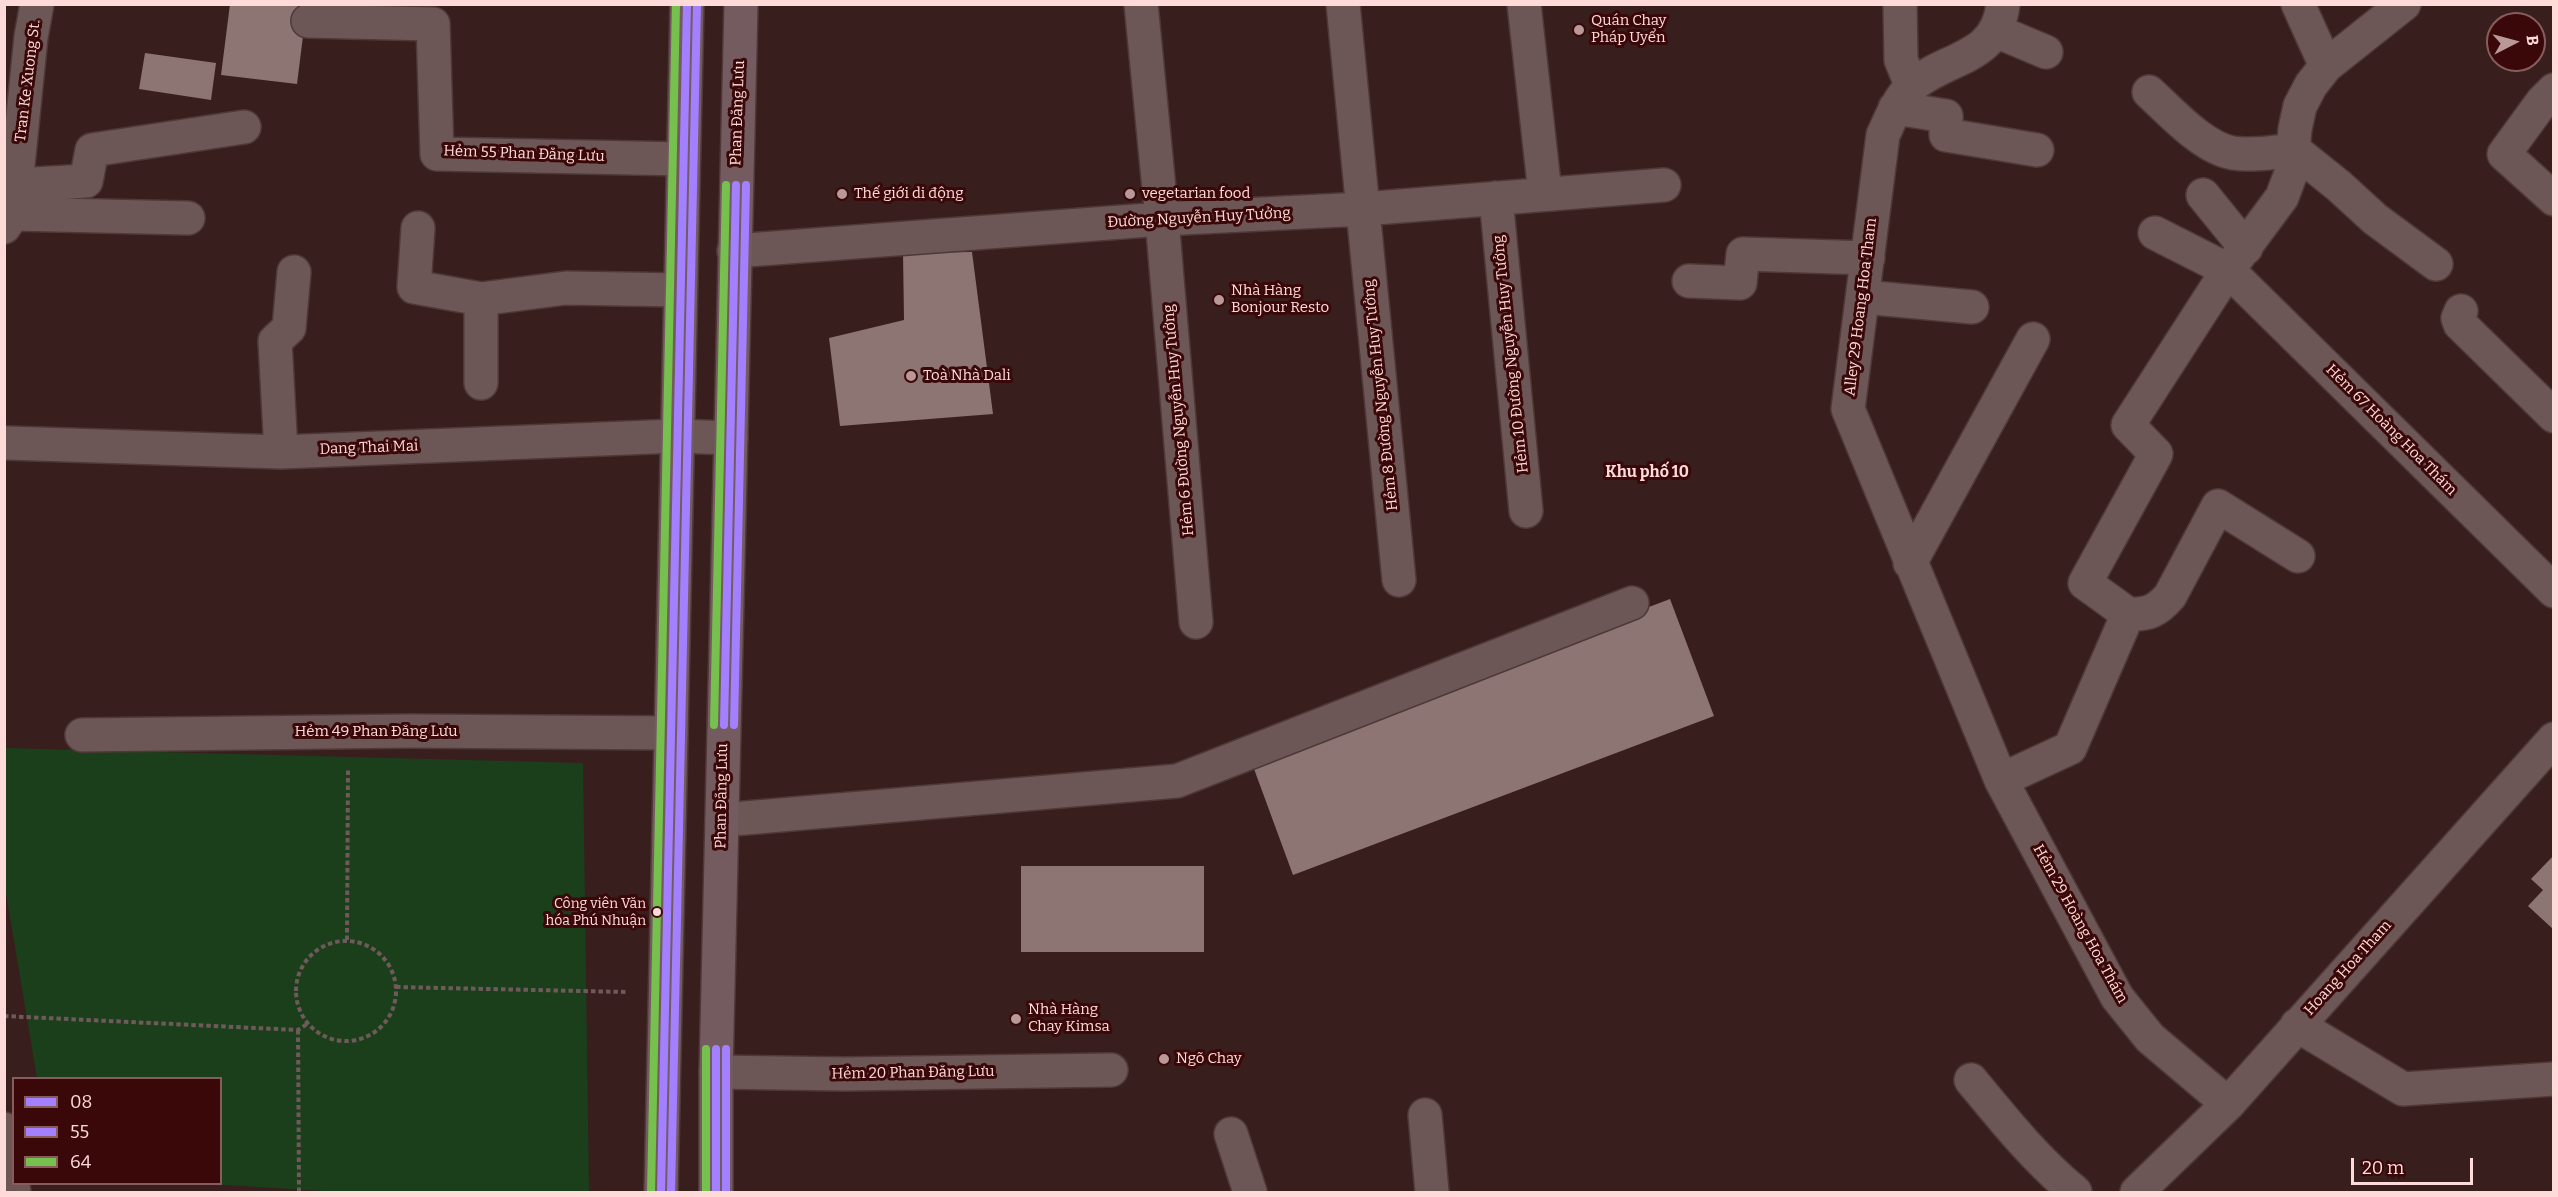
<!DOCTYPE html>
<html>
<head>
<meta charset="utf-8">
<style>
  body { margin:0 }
  #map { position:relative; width:2558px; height:1197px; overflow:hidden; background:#391e1e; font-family:Bitter,serif }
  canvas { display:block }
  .frame { position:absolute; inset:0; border:6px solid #fedbd8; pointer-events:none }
  .legend { position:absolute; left:12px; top:1077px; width:210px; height:108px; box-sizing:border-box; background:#3a0809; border:2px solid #885c5c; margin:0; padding:8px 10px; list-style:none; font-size:18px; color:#fedbd8 }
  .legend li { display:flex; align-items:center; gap:12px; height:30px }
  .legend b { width:30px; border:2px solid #885c5c }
  .north { position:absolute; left:2486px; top:12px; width:60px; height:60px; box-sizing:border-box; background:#3a0809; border:2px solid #885c5c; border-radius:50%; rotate:84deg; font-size:16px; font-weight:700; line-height:24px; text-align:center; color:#fedbd8 }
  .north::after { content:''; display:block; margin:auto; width:21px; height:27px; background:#b99997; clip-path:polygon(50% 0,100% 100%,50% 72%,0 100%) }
  .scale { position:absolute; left:2351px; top:1158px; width:122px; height:27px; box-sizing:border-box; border:3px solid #fedbd8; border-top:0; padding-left:8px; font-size:18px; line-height:21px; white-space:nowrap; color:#fedbd8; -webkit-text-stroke:4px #3a0809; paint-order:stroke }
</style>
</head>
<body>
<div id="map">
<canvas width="2558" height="1197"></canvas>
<div class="frame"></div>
<ul class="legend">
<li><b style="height:8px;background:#a380ff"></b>08</li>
<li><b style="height:8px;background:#a380ff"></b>55</li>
<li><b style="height:8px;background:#76c04d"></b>64</li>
</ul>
<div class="north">B</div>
<div class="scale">20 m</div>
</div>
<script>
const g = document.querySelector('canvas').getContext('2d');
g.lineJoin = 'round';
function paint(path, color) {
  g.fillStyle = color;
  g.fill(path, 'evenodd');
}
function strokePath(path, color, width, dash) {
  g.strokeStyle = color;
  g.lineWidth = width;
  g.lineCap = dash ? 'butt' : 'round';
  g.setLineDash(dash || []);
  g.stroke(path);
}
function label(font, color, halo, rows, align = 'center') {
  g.font = font + ' Bitter,serif';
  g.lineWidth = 6;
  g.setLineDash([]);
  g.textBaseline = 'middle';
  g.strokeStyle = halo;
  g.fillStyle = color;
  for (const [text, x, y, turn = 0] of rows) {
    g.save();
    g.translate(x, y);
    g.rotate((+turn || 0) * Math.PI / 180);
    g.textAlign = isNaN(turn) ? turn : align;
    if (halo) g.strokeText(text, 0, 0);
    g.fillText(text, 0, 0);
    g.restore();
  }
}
paint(new Path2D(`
  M4 748 583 763 589 1192H341L209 1184H220V1078H37L5 887Z`), '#1b3f1b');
paint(new Path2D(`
  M230 4H307L297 84 221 75Z
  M145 53 216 63 211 100 139 89Z
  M972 252 993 414 840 426 829 338 904 320 903 253Z
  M1670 599 1714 716 1293 875 1250 758Z
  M2554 855V930L2528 906 2543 890 2531 879Z
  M1021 866H1204V952H1021Z`), '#8d7574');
const minor = new Path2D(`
  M1141 4 1162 219 1196 622
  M1343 4 1399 580
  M1524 4 1545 193
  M1900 4 1901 60 1912 87
  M2003 4C1997 61 1945 56 1911 87 1897 101 1891 118 1883 135L1848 409 2001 780 2117 997 2150 1038 2228 1104
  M2298 4 2326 66
  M2404 4 2326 66 2311 85 2300 106 2295 129 2291 173 2282 197 2228 270 2554 591
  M308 21 433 24 437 154 683 159
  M1996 31 2046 52
  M2554 90 2542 102 2504 154 2554 199
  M2149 92C2171 112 2203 148 2233 153 2252 156 2275 152 2294 150L2339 186 2375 219 2436 264
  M1895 108 1946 116V135L2037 150
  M16 185 86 181 92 150 244 127
  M2203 195 2246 248
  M1496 198 1526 511
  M13 214 188 218
  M4 227 13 214 31 37 37 4
  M418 228 414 287 481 299 566 288 680 290
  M734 251 1162 219 1363 209 1664 185
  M1689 281 1740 283 1743 254 1868 258
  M1863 297 1972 307
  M2461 311 2458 318 2460 324 2554 416
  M481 383V299
  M7 443 281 452 676 436 731 438
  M281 452 275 341 289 328 294 272
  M1910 563 2033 339
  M2128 614C2148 615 2157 611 2170 596L2218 506 2298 556
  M82 735 410 731 671 733
  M2001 780 2070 748 2128 614 2085 583 2156 454 2128 425 2228 270 2155 233
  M722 820 1177 781 1632 603
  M2297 1025 2403 1089 2554 1079
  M716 1072 845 1074 1111 1070
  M1971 1080C2004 1120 2035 1159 2075 1192
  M1425 1115 1432 1192
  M4 1129 14 1192
  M1231 1134 1250 1192
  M2137 1192 2228 1104 2554 739`);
const major = new Path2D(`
  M661 1192 687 4
  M716 1192V1072L741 4`);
strokePath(minor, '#4f3938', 36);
strokePath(major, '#4f3938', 36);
strokePath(new Path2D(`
  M347 940 348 769
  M296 991a50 50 0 1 1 100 0a50 50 0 1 1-100 0Z
  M396 987 627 992
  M4 1016 298 1030 307 1024
  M298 1030 299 1192`), '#6e5a5a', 4, [4.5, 3]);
strokePath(minor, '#6c5756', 33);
strokePath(major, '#745b60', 33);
strokePath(new Path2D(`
  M724 725 736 185
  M716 1049V1192
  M661 1192 687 4`), '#a380ff', 8);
strokePath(new Path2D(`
  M734 725 746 185
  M726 1049V1192
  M671 1192 697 4`), '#a380ff', 8);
strokePath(new Path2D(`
  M714 725 726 185
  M706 1049V1192
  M651 1192 676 4`), '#76c04d', 8);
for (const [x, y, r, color] of [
  [1579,30,6,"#b99997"],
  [842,194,6,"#b99997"],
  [1130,194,6,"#b99997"],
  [1219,300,6,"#b99997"],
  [911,376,6,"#b99997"],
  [657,912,5,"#fedbd8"],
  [1016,1019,6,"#b99997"],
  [1164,1059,6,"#b99997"]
]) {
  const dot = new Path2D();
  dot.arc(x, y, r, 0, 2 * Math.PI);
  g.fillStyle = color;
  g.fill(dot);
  strokePath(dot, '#3a0809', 2);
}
label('14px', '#fedbd8', '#3a0809', [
  ["Công viên Văn",646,904],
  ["hóa Phú Nhuận",646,921]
], 'right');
label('15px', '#fedbd8', '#3a0809', [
  ["Quán Chay",1591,21],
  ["Pháp Uyển",1591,38],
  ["Thế giới di động",854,194],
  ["vegetarian food",1142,194],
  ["Nhà Hàng",1231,291],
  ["Bonjour Resto",1231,308],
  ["Toà Nhà Dali",923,376],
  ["Nhà Hàng",1028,1010],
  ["Chay Kimsa",1028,1027],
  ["Ngõ Chay",1176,1059]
], 'left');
label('15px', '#fedbd8', '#3a0809', [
  ["Tran Ke Xuong St.",28,81,-83],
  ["Phan Đăng Lưu",738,113,-88],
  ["Hẻm 55 Phan Đăng Lưu",524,154,2],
  ["Đường Nguyễn Huy Tưởng",1199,218,-3],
  ["Alley 29 Hoang Hoa Tham",1861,307,-83],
  ["Hẻm 10 Đường Nguyễn Huy Tưởng",1511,354,-96],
  ["Hẻm 8 Đường Nguyễn Huy Tưởng",1381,395,-96],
  ["Hẻm 6 Đường Nguyễn Huy Tưởng",1179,420,-95],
  ["Hẻm 67 Hoàng Hoa Thám",2391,430,45],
  ["Dang Thai Mai",369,448,-2],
  ["Hẻm 49 Phan Đăng Lưu",376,732],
  ["Phan Đăng Lưu",722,796,-89],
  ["Hẻm 29 Hoàng Hoa Thám",2080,924,61],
  ["Hoang Hoa Tham",2348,968,-48],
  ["Hẻm 20 Phan Đăng Lưu",913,1073,-1]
]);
label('bold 16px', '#fedbd8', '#3a0809', [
  ["Khu phố 10",1647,473]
]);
</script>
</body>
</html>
